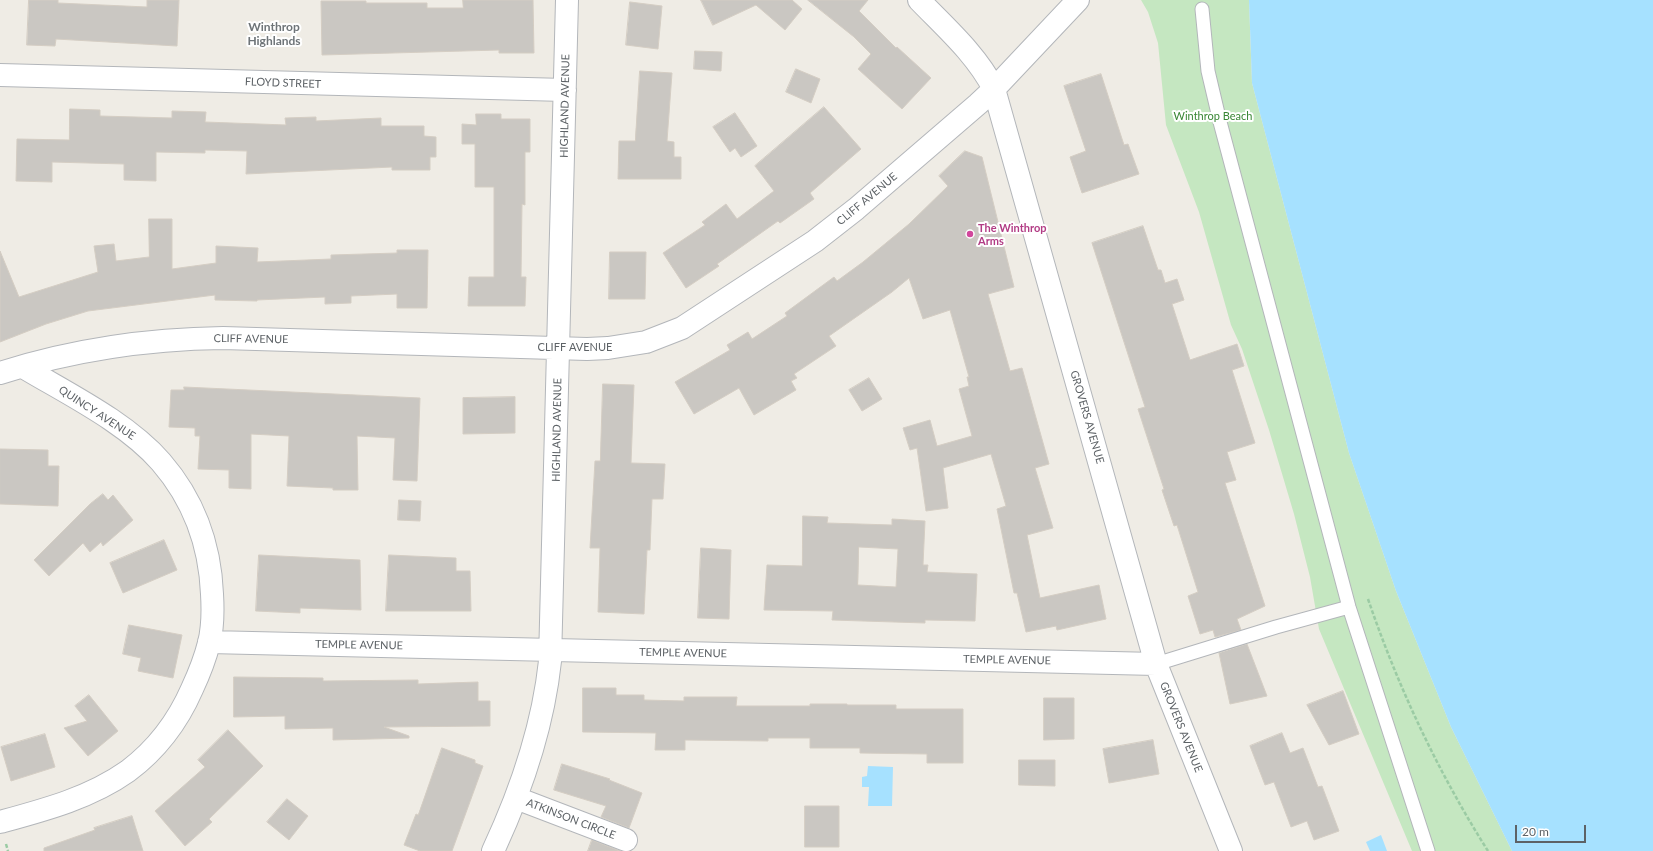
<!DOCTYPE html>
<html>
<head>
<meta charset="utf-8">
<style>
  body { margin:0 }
  #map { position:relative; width:1653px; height:851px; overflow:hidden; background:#efece5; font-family:Lato,sans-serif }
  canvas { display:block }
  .scale { position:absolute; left:1515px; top:825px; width:71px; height:18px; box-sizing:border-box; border:2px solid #5d6266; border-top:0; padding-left:5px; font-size:12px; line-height:14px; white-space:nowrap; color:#5d6266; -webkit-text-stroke:3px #fff; paint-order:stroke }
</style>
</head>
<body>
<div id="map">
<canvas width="1653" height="851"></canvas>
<div class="scale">20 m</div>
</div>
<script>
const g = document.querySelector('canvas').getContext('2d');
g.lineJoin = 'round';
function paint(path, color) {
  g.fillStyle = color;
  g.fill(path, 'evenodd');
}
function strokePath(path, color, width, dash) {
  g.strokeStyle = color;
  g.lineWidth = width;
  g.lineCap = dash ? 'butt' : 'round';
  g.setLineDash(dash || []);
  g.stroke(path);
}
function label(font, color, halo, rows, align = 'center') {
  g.font = font + ' Lato,sans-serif';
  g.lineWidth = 4;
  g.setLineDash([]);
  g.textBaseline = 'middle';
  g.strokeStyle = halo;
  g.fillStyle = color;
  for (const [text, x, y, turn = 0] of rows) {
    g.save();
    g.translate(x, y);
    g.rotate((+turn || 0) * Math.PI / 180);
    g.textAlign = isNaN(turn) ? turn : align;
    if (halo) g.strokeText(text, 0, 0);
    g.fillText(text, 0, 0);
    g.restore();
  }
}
paint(new Path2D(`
  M1141 0H1249L1252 83 1349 453 1396 591 1451 727 1512 851H1412L1319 629 1310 577 1294 514 1269 430 1242 349 1231 325 1199 212 1166 125 1158 43 1148 12Z`), '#c5e7c1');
paint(new Path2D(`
  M1249 0H1653V851H1512L1451 727 1396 591 1349 453 1252 83Z
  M868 766 893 767 892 806H868L869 787H862V777L867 776Z
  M1381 835 1387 851H1370L1366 842Z`), '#a6e1ff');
const building = new Path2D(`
  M29 0H58V3L147 7V0H179L177 46 56 39 55 46 27 45Z
  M463 0H533L534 53H499V50L322 55 321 1H366V3H427V8H463Z
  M701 0H792L802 9 785 30 756 5 713 25Z
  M808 0H868L859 11 896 48 897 47 931 78 902 109 858 69 871 54 854 37Z
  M630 2 662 6 658 49 626 45Z
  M695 51 722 52 721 71 694 69Z
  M796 69 820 79 811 103 786 92Z
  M640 71 672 73 667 141 674 142V157H681V179H618L619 141H635Z
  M1101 74 1124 145 1128 144 1139 174 1082 193 1070 157 1086 151 1064 86Z
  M824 107 861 149 810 193 814 199 780 223 778 221 717 264 719 266 686 288 663 253 705 225 702 222 726 204 737 219 774 191 755 166Z
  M70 109 100 110V116L172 118V111L206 112 205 122 286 125 285 118 316 117V121L381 118V126H424V136L436 137V157H430V170H392V167L246 174 247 151 205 150V153L156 152V181L124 180V164L52 162V182L16 181 17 139 69 140Z
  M735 113 757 146 741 157 735 148 730 152 713 127Z
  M476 114H501V119H530V152H525V205L522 204 521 277H526L525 306H468L469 277H494V187H475V144H462V124L476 125Z
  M965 151 982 157 1014 287 988 294 1010 371 1022 368 1049 464 1035 468 1053 528 1027 535 1040 598 1099 585 1106 619 1057 630 1056 626 1026 632 1017 593H1014L997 509 1006 506 991 454 943 468 948 508 926 511 917 448 910 450 903 428 930 420 937 446 972 436 959 389 969 386 967 377H969L950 310 923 319 909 278 892 292 829 336 836 346 794 374 797 378 791 381 796 390 754 415 739 388 694 414 675 382 730 350 727 345 748 332 752 339 787 316 785 313 834 277 837 281 863 262 909 224 948 186 939 176Z
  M149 219H172V269L216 263V246L258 248 257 262 331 259V255L397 253V250H428L427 308H397V294L351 296V303L325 304V297L257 300V301L215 300V295L88 311 46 324 0 342V251L19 297 98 272 94 246 114 244 116 261 149 257Z
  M1143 226 1158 270H1161L1165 283 1177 279 1184 300 1172 304 1190 360 1237 344 1244 366 1232 370 1255 443 1227 452 1236 480 1225 483 1265 606 1237 619 1241 630 1215 637 1213 630 1200 634 1188 596 1198 592 1177 525 1174 526 1162 490 1164 489 1138 409 1145 407 1092 243Z
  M610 252H646L645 299H609Z
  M869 378 882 399 862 411 849 390Z
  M603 384 634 385 631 463 665 464 663 499H652L650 550H647L644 614 598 612 600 548H590L595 461H600Z
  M184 387 420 398 417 481 393 480 395 438 357 436 358 490H333V488L287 486 289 436 251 434V489L229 488V470L198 469 200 436H195V428L169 427 171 390H184Z
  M515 397V433L463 434V398Z
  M0 449 48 450V466H59L58 506 0 504Z
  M103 494 108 500 113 495 133 520 103 546 101 542 90 552 83 543 49 576 34 560 90 504Z
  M399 500 421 501 420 521 398 520Z
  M803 516 828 517 827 523 892 525V519L925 521 923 565H928L927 572 977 574 975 621 925 620V623L832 620 833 611 764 610 767 565 802 566ZM859 547 898 549 896 587 858 585Z
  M164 540 177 570 123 593 110 563Z
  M701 548 731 550 729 619 698 618Z
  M259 555 360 560 361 610 300 608V613L256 611Z
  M389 555 456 558V571H470L471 611H386Z
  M129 625 182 635 173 678 138 671 141 658 123 654Z
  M1247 644 1267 696 1230 704 1219 653Z
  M234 677 323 678V681L418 680V684L478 682V701H490V726L384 727 409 736V738L333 740V728L285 729V716L234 717Z
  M583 688H616V695H644V700L684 701V697H737L736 706H810V704H847V705H896V709H963V763H927V754L860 753V748H810V738H768V741L685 740V750H655L656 733 583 732Z
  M1343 691 1359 734 1329 745 1307 705Z
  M89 695 118 731 88 756 64 728 87 721 75 706Z
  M1044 698H1074V739L1044 740Z
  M228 730 263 766 209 819 212 822 185 846 155 811 205 767 198 760Z
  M1282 733 1290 753 1303 748 1318 787 1322 786 1339 831 1314 840 1307 821 1291 827 1274 782 1265 785 1250 746Z
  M45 734 55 767 11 781 1 747Z
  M1153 740 1159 774 1109 783 1103 749Z
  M442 748 475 760V763L483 766 452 851H420L404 845 416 814 418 815Z
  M1019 760H1055V786L1019 785Z
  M562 764 610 779 609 780 642 793 629 828 601 817 606 806 554 790Z
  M287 799 308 816 289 840 267 822Z
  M805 806H839V847H805Z
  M132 816 143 851H44V848L95 830 94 828Z
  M592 840 620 851H588Z`);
paint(building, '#cac7c2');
strokePath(building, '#d4cdc3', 1);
const lane = new Path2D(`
  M1202 9 1208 71 1220 122 1349 607 1428 851
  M1156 664 1276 627 1349 607`);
const street = new Path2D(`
  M919 0C946 28 976 54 994 89L1156 664 1231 851
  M0 75 565 90
  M0 373C72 350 147 339 223 338L587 349 608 348 646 342 682 328 815 241 856 209 978 104 994 89 1078 0
  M209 642 1156 664
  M516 798 626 840
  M0 822C44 810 90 798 128 771 156 750 178 721 192 689 199 674 205 659 209 643 213 627 213 610 212 594 210 544 193 499 161 462 126 422 68 394 23 367
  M493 851C521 791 543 727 550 661L567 0`);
strokePath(lane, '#b3b6ba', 15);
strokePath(street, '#b3b6ba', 24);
strokePath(new Path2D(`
  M1368 599C1398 687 1438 772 1488 851
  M6 844 8 851`), '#9bcba4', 2.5, [4, 2]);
strokePath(lane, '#fff', 13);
strokePath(street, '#fff', 22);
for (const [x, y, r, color] of [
  [970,234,4,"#d1479c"]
]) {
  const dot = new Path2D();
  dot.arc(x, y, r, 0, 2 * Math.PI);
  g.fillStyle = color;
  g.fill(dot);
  strokePath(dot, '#fff', 1.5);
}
label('11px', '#5d6266', '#fff', [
  ["FLOYD STREET",283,83,2],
  ["HIGHLAND AVENUE",565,106,-89],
  ["CLIFF AVENUE",867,199,-40],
  ["CLIFF AVENUE",251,339,1],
  ["CLIFF AVENUE",575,347],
  ["QUINCY AVENUE",97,413,33],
  ["GROVERS AVENUE",1087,417,74],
  ["HIGHLAND AVENUE",557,430,-89],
  ["TEMPLE AVENUE",359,645,1],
  ["TEMPLE AVENUE",683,653,1],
  ["TEMPLE AVENUE",1007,660,1],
  ["GROVERS AVENUE",1181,727,68],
  ["ATKINSON CIRCLE",571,819,21]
]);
label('11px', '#388634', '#fff', [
  ["Winthrop Beach",1213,116]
]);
label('bold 11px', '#b23c85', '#fff', [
  ["The Winthrop",978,228],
  ["Arms",978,241]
], 'left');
label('bold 12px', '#6e7478', '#fff', [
  ["Winthrop",274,27],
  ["Highlands",274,41]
]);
</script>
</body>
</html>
